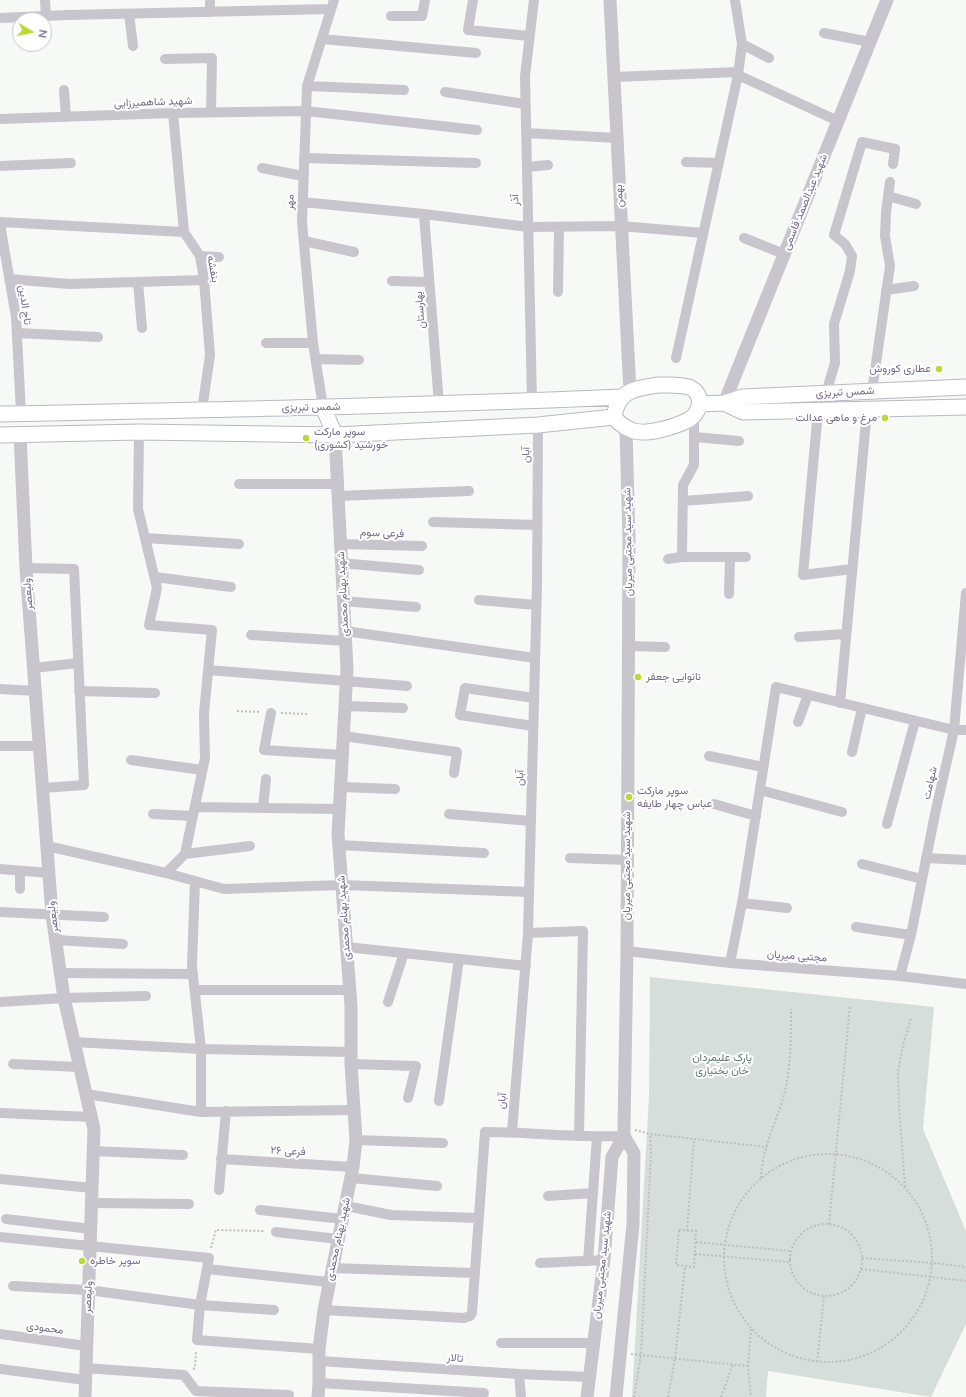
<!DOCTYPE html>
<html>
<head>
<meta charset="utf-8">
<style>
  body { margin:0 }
  #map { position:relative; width:966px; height:1397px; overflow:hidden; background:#f7f9f7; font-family:Mulish,sans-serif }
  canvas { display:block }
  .north { position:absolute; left:12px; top:12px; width:40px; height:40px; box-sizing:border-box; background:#fff; border:1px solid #c8c3cf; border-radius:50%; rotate:100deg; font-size:11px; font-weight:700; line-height:16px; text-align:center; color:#766a87 }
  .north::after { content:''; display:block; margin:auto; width:14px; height:18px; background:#badb35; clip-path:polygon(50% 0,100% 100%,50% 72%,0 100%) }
</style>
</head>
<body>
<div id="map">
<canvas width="966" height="1397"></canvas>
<div class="north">N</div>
</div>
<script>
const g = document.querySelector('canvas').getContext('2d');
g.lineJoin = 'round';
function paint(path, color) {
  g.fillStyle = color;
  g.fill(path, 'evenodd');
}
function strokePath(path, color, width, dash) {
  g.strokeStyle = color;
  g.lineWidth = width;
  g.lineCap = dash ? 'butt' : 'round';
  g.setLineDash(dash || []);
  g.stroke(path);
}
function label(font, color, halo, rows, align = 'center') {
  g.font = font + ' Mulish,Vazirmatn,sans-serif';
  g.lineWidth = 4;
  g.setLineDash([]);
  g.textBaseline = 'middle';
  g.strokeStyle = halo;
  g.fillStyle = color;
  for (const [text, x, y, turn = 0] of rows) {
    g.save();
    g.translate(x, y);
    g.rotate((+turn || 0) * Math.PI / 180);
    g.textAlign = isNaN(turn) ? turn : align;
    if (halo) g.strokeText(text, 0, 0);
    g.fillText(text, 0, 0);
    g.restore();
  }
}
paint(new Path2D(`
  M650 977 934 1007 923 1129 966 1231V1324L931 1397 768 1371 766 1397H632L649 1096Z`), '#d6dedb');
const secondary = new Path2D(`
  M658 385C667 385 680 384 689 387 705 394 701 413 688 420 675 427 647 435 634 431 625 428 619 424 614 417 618 390 634 389 658 385Z
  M724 403 743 412 966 407
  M700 404 724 403 742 397 966 387
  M323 407 335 435
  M0 414C207 410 414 406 621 397
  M0 435 139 432 335 435 538 425 614 417`);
strokePath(secondary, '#bbb8c1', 17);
strokePath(new Path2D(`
  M237 711 261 712
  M281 713 308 714
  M635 1130 650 1134 767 1147
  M724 1258a104 104 0 1 1 208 0a104 104 0 1 1-208 0Z
  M761 1178C762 1149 776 1122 784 1095 791 1067 791 1038 791 1009
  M905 1187 899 1106 898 1072 903 1045 911 1018
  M790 1260a36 36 0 1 1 72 0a36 36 0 1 1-72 0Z
  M829 1224 850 1006
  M679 1230 696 1231 694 1267 676 1265Z
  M687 1231 694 1139
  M696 1242 790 1251
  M211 1248 216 1230 265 1231
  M695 1254 789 1262
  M862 1258 933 1263 966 1267
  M861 1269 966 1281
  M751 1329 748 1366 751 1397
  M631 1354 748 1366
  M817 1362 824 1297
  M193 1369 195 1368 196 1351
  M634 1397 641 1354 651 1154 650 1134
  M668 1397 675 1359 685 1266
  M721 1397 733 1364`), '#bfbdc2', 2, [2, 2]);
strokePath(new Path2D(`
  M45 0 46 16
  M473 0 468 30 529 36
  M210 12V0
  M129 14 133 46
  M391 16H422L425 0
  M0 18 68 15 331 9
  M824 33 870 42
  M322 39 476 53
  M742 44 769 58
  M165 59 212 58 211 112
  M738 75 838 121
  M614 77 738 72
  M307 86 404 90
  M64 90 66 117
  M445 92 525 104
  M173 113 184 232 200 256 204 280 210 355 202 410
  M0 119 173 113 306 111 477 130
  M526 133 617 138
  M304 158 476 163
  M686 162 719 163
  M0 166 71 163
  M527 167 548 165
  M262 168 303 176
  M888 196 916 204
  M302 202 424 214 528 227 621 226 703 233
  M424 214 439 404
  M0 222 184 232
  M0 224 16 317 21 413
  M744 238 784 254
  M304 241 354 252
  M200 256 219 257
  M9 279 69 284 204 280
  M392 281 429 282
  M138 282 142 328
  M886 290 914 286
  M558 292 559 227
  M17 333 98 337
  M266 343H313
  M676 358 738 75 742 44 735 0
  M316 359 359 360
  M872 391 890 266 885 236 886 212 890 182
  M826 393 835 363 834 324 850 271 852 256 845 244 834 235 862 142 895 149 893 164
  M532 401 525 76 534 0
  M323 407 313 343 302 222 307 86 334 0
  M818 411 803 575 852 569
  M139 432 138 509 157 588 149 625 212 630 204 713 205 758 185 854 166 873
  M695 437 739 441
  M239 484H337
  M338 496 469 491
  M683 501 748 496
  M433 522 537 525
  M145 538 239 544
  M340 544 422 546
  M682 557H746
  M668 559 682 557 683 485 694 465V414
  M341 563 419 570
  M26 568 74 569 84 785 43 788
  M155 577 231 587
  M729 594 730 557
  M479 600 536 605
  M343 601 416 607
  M345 631 535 658
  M251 635 346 641
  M799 637 846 634
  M628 646 665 647
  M34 668 78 663
  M208 670 407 686
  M0 689 36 691
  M79 691 155 693
  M840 703 867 410
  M345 706 403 708
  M271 713 264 750 343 755
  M798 722 808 695
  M533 726 460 715 465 688 534 698
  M343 736 457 752 454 773
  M0 746H40
  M852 752 862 708
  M709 756 763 767
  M131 760 202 770
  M341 787 395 789
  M760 790 842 812
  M714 804 756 816
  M195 807 340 809
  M263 808 266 779
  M153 814 193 816
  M449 814 531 821
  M887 824 915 721
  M339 845 484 853
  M47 846 166 873 224 889 342 885 529 892
  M185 854 250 846
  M570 858 627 860
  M926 858 966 860
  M862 864 922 879
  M0 869 49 873
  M20 871V889
  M195 881 192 966 201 1049V1112
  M742 903 787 908
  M0 912 104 917
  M856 927 911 935
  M528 933 583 931 579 1136
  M56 940 123 944
  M346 947 526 966
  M627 951 730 963 900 976 966 984
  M730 963 742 903 776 687 954 730H966
  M60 973 193 974
  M900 976 911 935 935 814 954 730 966 593
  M195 990H350
  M0 1002 64 998 146 996
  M388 1002 404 953
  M74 1042 201 1049 351 1052
  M13 1064 79 1067
  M351 1064 416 1066 408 1098
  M86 1094 201 1112 354 1110
  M439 1101 459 959
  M0 1113 91 1117
  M512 1132 528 933 537 585 538 425
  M356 1140 443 1143
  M93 1151 183 1155
  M221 1159 353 1167
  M351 1178 437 1186
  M0 1179 92 1188
  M219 1190 226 1111
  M548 1196 593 1193
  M92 1203 189 1204
  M346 1206 391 1215 478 1218
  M260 1210 343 1219
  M6 1219 91 1229
  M276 1232 338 1239
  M0 1237 209 1258 200 1305 197 1340 319 1349
  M588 1261 597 1137
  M540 1263 604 1260
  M332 1268 474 1273
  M207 1269 328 1282
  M13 1286 88 1290 200 1305 274 1310
  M324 1310 464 1318 470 1316 472 1313 485 1132C531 1132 577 1138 624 1136
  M0 1334 86 1346
  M501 1343H594
  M319 1361 519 1374 589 1377
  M85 1368 184 1375 196 1391 289 1395
  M0 1369 85 1380
  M519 1374 521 1397
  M319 1383 484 1393`), '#c8c5cc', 10);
strokePath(new Path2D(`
  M610 0 630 392
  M724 403 887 0
  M20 434 26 568 52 915 64 998 94 1129 85 1397
  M318 1397 319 1383V1349L324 1310 353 1167 356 1140 351 1064V1006L338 834 347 669 335 435
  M587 1397 604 1260 612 1157 624 1136V1127L627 951 629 541 626 428
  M616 1397 633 1224 634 1153 624 1136`), '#c8c5cc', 13);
strokePath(secondary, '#fff', 15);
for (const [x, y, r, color] of [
  [939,369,4,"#badb35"],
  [885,418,4,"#badb35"],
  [306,438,4,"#badb35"],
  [638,677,4,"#badb35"],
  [629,797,4,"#badb35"],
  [82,1261,4,"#badb35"]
]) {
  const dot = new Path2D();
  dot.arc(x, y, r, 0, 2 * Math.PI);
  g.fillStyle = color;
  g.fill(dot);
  strokePath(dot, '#fff', 1.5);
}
label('11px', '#766a87', '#fff', [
  ["شهید شاهمیرزایی",153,102,-2],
  ["بهمن",619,196,-93],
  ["آذر",515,200,-91],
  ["مهر",290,202,-88],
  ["شهید عبدالصمد قاسمی",805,202,-68],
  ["بنفشه",213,269,79],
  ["تاج الدین",25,305,82],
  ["بهارستان",420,310,-95],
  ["شمس تبریزی",845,392,-3],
  ["شمس تبریزی",311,407,-1],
  ["آبان",526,455,-89],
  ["فرعی سوم",382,533,2],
  ["شهید سید مجتبی میریان",628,542,-91],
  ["ولیعصر",28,594,-94],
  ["شهید بهنام محمدی",343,594,-93],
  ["آبان",520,778,-89],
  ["شهامت",930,783,-77],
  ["شهید سید مجتبی میریان",627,866,-90],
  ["ولیعصر",53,917,-97],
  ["شهید بهنام محمدی",344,918,-94],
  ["مجتبی میریان",797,956,4],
  ["آبان",502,1101,-85],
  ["فرعی ۲۶",288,1151,3],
  ["شهید بهنام محمدی",338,1239,-78],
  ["شهید سید مجتبی میریان",602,1265,-84],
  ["ولیعصر",88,1297,-87],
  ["محمودی",45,1328,8],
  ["تالار",455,1358,4]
]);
label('11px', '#766a87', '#fff', [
  ["عطاری کوروش",931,369,"right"],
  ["مرغ و ماهی عدالت",877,418,"right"],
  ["سوپر مارکت",314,432],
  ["خورشید (کشوری)",314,445],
  ["نانوایی جعفر",646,677],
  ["سوپر مارکت",637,791],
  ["عباس چهار طایفه",637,804],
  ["سوپر خاطره",90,1261]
], 'left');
label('11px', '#647974', '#fff', [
  ["پارک علیمردان",722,1058],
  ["خان بختیاری",722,1071]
]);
</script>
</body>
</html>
